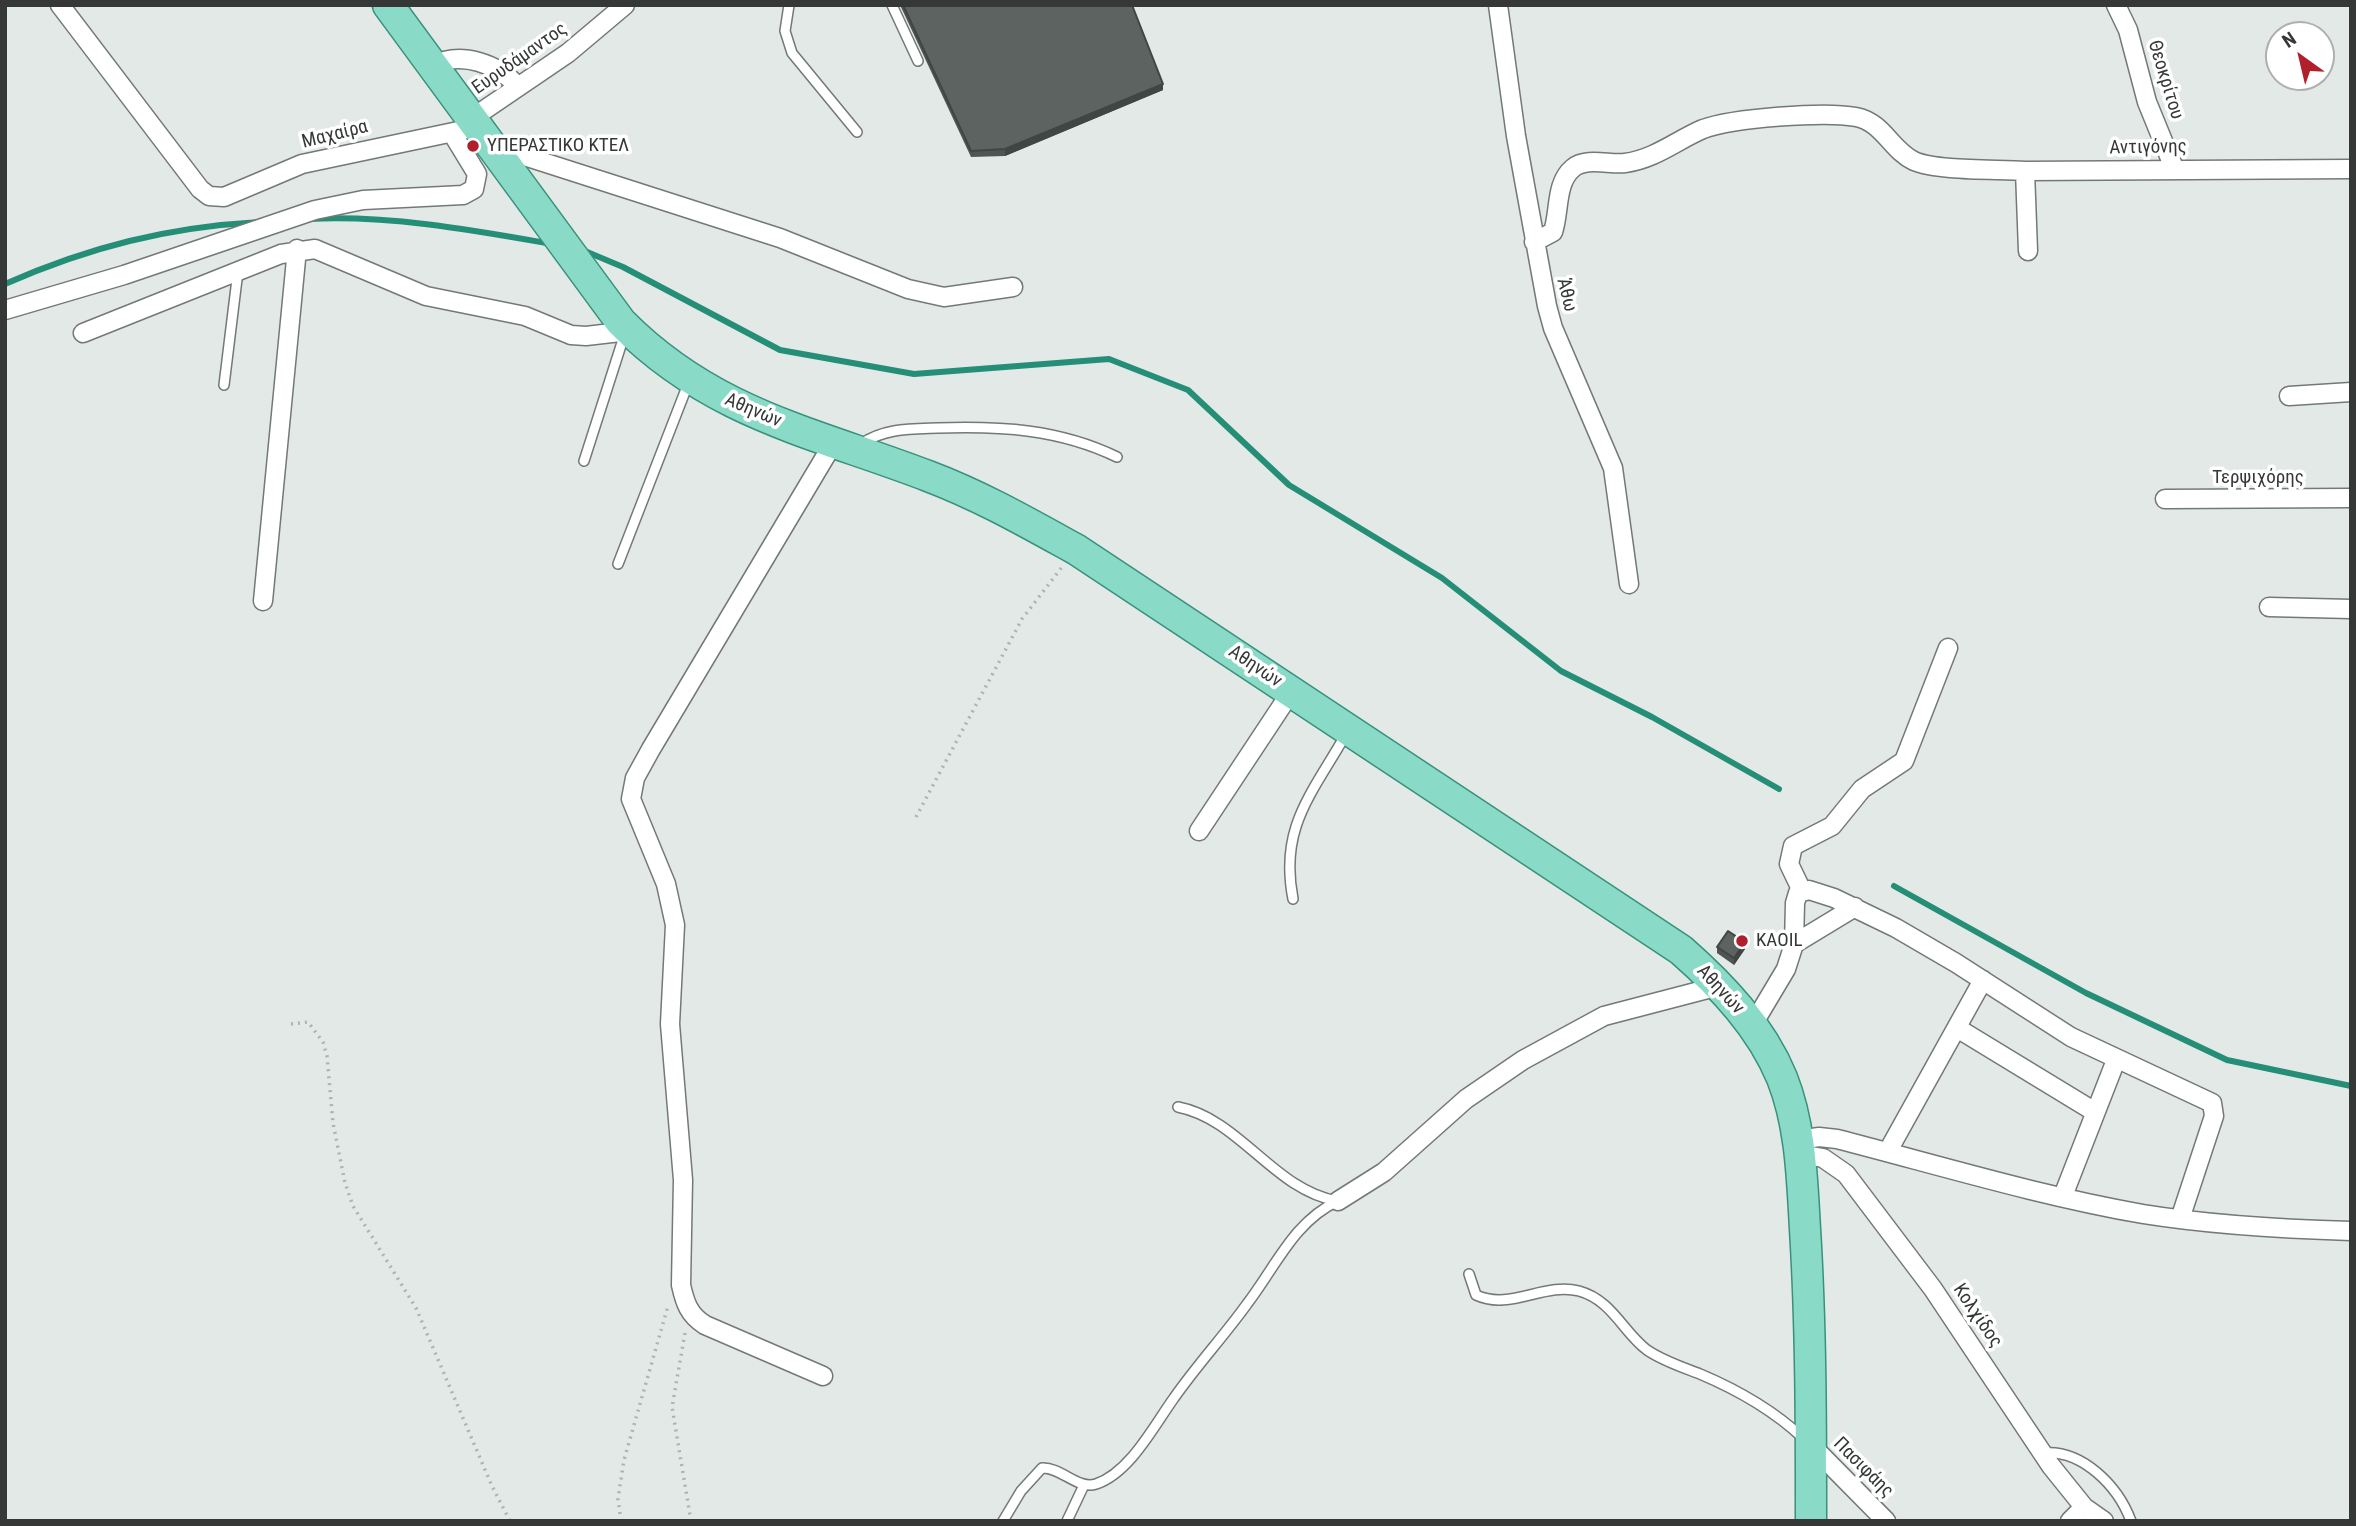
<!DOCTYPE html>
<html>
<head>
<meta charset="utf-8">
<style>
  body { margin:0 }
  #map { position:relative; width:2356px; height:1526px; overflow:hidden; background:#e3e9e7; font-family:"Roboto Condensed",sans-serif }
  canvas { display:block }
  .frame { position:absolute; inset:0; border:7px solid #353837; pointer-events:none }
  .north { position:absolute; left:2265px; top:21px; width:70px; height:70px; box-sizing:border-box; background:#fff; border:2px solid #aeafaf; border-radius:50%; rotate:326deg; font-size:19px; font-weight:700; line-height:28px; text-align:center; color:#353837 }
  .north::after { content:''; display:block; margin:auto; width:24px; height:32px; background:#b11f2b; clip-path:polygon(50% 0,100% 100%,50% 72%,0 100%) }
</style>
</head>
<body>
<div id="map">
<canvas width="2356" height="1526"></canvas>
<div class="frame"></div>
<div class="north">N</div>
</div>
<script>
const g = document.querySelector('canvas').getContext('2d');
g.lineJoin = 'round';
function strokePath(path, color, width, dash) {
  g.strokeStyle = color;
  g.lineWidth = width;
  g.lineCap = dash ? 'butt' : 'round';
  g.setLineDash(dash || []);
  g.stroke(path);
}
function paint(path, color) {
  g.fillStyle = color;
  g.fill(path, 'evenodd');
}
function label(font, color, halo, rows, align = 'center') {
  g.font = font + ' "Roboto Condensed",sans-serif';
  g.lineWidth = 7;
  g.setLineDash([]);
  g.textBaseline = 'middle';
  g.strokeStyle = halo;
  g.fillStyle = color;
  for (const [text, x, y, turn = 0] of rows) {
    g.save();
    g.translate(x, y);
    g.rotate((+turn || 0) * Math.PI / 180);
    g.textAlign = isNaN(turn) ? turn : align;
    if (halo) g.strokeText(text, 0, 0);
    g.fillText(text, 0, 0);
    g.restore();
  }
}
strokePath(new Path2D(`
  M309 219C390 215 472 230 552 244
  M580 249 623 267 780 350 914 374 1109 359 1188 390 1289 485 1442 578 1561 671 1652 717 1779 789
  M5 284C89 247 168 227 260 222
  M1894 886 2086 993 2227 1060 2351 1086`), '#258e77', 6);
const service = new Path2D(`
  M789 5 785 31 792 53 857 132
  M892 5 918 61
  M224 385 238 271
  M861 444C885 428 910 429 938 428 1001 426 1059 429 1117 457
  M584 461 625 333
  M618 564 688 384
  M1293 899C1279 827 1312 794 1346 734
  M1178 1107C1240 1119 1274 1190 1337 1201
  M1469 1274 1476 1295C1510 1311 1544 1282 1579 1291 1612 1300 1623 1332 1647 1350 1663 1361 1682 1367 1700 1374 1738 1390 1773 1410 1803 1438
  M2043 1453C2082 1449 2118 1486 2131 1521
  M1003 1521 1021 1491 1042 1468C1061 1467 1078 1490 1096 1484 1130 1473 1155 1424 1174 1398 1197 1365 1224 1336 1247 1304 1275 1268 1294 1221 1338 1201
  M1067 1521 1084 1485`);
const minor = new Path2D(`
  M60 5 200 189 209 196 224 197 302 164 463 130
  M1498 5 1516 136 1547 306 1553 328 1613 468 1629 584
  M2116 5 2128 30 2147 102 2174 168
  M433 66C460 50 499 64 518 87
  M471 119 568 53 625 5
  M493 146 780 238 908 289 944 297 1013 287
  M1534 242 1553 232C1560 211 1555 183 1573 168 1586 157 1610 165 1625 163 1655 159 1677 140 1703 129 1733 118 1825 111 1856 117 1883 122 1891 150 1914 161 1936 171 1998 169 2025 171
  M2028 251 2025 171 2351 169
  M5 310 124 275 315 210 363 200 463 195 474 189 477 174 452 133
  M83 333 281 254 315 249 426 296 525 316 571 335 586 336 629 331
  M2289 396 2351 392
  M2165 499 2351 498
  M263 601 297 249
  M2269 607 2351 609
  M1199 831 1291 692
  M1802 891 1789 864 1793 846 1832 826 1862 789 1904 761 1948 648
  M1794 944 1855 907
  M1752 1026 1786 969 1794 944 1795 903 1798 893 1809 890 1834 898 1896 928 1956 963 2071 1037 2212 1103 2214 1116 2180 1219
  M1957 1028 2095 1112
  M1798 1140 1819 1137 1837 1139C1938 1165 2040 1196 2143 1214 2211 1225 2282 1229 2351 1231
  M1888 1151 1983 980
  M1800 1154 1823 1158 1846 1174 1933 1289 2051 1466 2084 1507 2104 1521
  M2063 1196 2116 1060
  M1338 1201 1384 1172 1466 1099 1523 1060 1604 1016 1719 986
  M823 1376 705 1325C689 1315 685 1303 681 1285L683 1180 670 1024 675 925 666 884 631 799 635 778 651 749 834 442
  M1811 1445 1886 1521
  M2070 1521 2084 1507`);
const primary = new Path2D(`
  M388 5 621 322C712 414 813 432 928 476 981 496 1028 523 1077 550L1681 950C1722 986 1761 1027 1782 1078 1801 1126 1802 1178 1805 1229 1811 1326 1811 1424 1811 1521`);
strokePath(service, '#737977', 12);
strokePath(minor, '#737977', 21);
strokePath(primary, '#38917c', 33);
strokePath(new Path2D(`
  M916 817 1022 619 1062 567
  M291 1024 308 1022 323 1042 327 1056 333 1123 345 1183 353 1206 416 1308 492 1486 510 1521
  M685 1333 672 1407 691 1521
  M621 1521 618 1499 624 1460 668 1306`), '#aeb3b1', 3.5, [2, 5]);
strokePath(service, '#fff', 9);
strokePath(minor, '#fff', 18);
strokePath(primary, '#89dac7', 30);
paint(new Path2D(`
  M900 5H1132L1163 90 1005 156 971 157Z
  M1717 947 1745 949 1734 965 1717 953Z`), '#505553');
paint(new Path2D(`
  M1163 84V90L1005 156V149Z
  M1745 942V949L1734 965V958Z`), '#414544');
const building = new Path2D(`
  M903 5H1132L1163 84 1005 149 971 151Z
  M1728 931 1745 942 1734 958 1717 947Z`);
paint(building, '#5d6361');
strokePath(building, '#414544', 2);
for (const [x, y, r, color] of [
  [473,146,7,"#b11f2b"],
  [1742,941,7,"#b11f2b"]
]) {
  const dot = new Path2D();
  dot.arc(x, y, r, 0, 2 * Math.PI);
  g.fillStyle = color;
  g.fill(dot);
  strokePath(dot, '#fff', 2.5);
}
label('19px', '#353837', '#fff', [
  ["Ευρυδάμαντος",520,59,-35],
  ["Θεοκρίτου",2165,80,73],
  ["Μαχαίρα",335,135,-14],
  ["Αντιγόνης",2148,148,-1],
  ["Άθω",1566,295,76],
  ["Αθηνών",753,411,23],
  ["Τερψιχόρης",2258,478],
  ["Αθηνών",1255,667,34],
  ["Αθηνών",1720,990,47],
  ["Κολχίδος",1977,1316,56],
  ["Πασιφάης",1863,1468,45]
]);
label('19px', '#353837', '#fff', [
  ["ΥΠΕΡΑΣΤΙΚΟ ΚΤΕΛ",487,146],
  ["KAOIL",1756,941]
], 'left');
</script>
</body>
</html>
